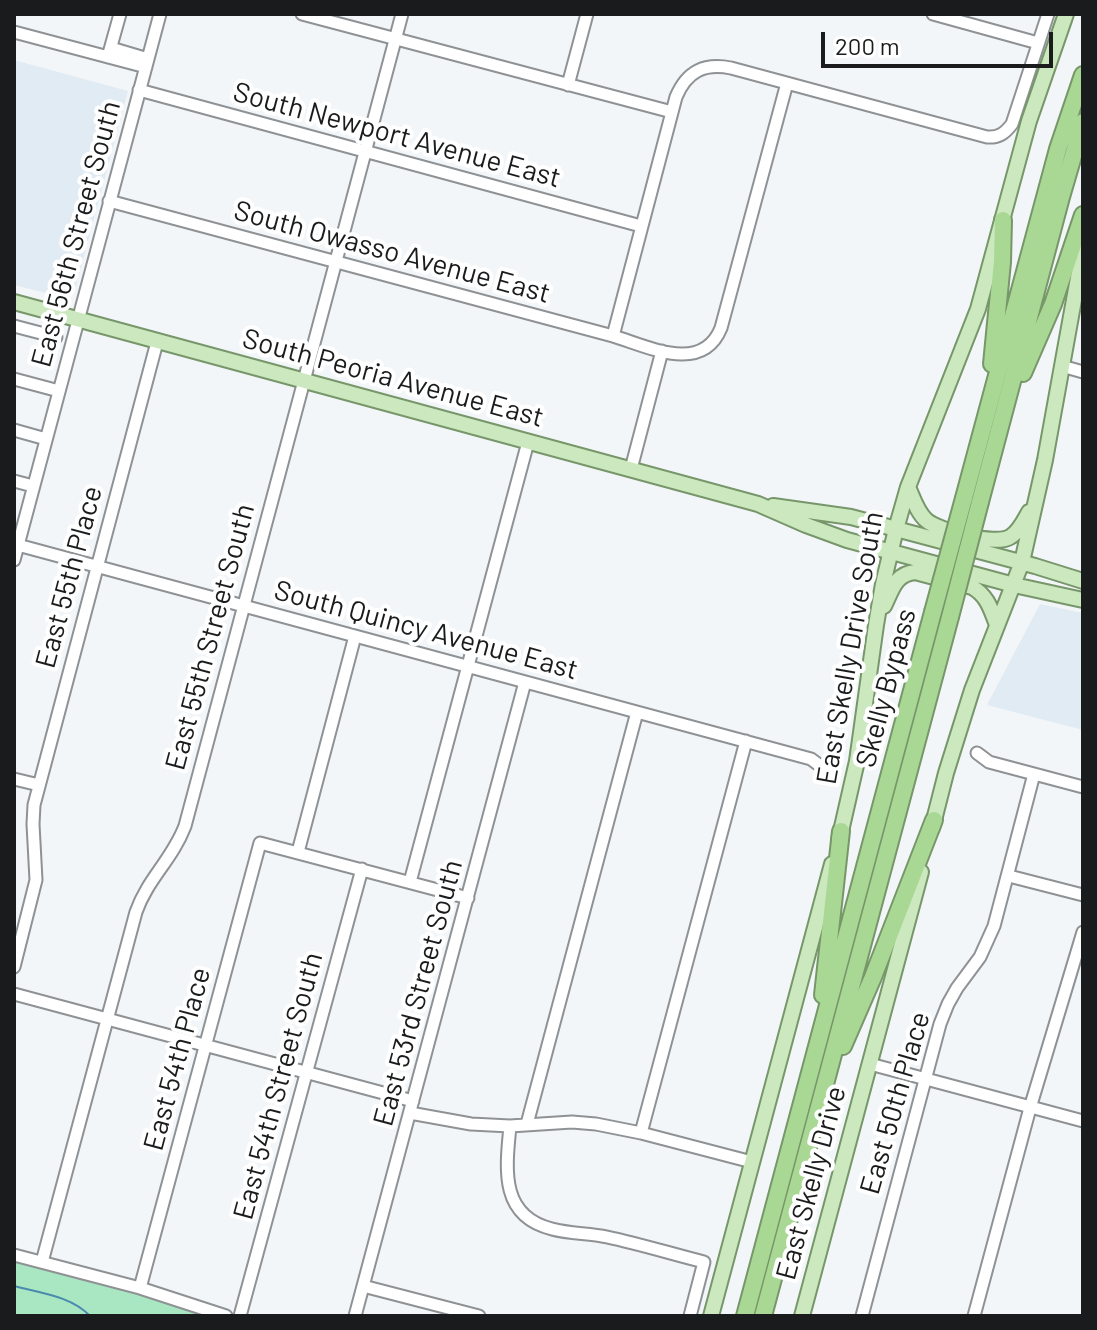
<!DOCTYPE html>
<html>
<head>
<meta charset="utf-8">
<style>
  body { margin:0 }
  #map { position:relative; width:1097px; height:1330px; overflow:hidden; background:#f3f6f9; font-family:Barlow,sans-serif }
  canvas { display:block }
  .frame { position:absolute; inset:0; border:16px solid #1a1b1c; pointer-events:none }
  .scale { position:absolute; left:821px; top:32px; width:232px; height:36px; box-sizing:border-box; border:4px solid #1a1b1c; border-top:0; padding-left:10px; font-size:24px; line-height:28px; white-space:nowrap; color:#1a1b1c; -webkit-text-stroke:6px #fff; paint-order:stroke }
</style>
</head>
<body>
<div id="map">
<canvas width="1097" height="1330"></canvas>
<div class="frame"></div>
<div class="scale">200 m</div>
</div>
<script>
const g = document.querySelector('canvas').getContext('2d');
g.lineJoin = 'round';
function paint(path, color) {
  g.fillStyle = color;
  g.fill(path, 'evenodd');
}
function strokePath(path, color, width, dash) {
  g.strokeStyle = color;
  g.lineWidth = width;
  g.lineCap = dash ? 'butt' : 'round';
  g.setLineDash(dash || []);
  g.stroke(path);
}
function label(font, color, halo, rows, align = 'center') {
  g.font = font + ' Barlow,sans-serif';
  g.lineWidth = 8;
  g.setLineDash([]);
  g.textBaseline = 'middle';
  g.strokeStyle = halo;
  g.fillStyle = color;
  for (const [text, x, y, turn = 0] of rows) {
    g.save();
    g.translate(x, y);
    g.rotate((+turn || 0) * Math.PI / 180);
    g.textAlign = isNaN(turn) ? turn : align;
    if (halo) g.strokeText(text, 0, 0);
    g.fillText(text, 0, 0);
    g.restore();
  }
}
paint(new Path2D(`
  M14 60 128 91 76 287 58 282 54 295 14 285Z
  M1040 604 1083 613V730L987 705Z`), '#e1ebf3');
paint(new Path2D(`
  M14 1261 156 1297 188 1311 208 1316H14Z`), '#a8e7c1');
strokePath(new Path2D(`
  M14 1286C40 1293 71 1296 90 1316`), '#4a8aae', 2);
const minor = new Path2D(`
  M302 14 672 112
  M933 14 1038 43
  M14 32 146 67
  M111 48 148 59
  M108 57 120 14
  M568 85 587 14
  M139 90 641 226
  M109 201 613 336C647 346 702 375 721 328L787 83
  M14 326 56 337
  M613 336 676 97C687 71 704 63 731 68L987 137C999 138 1005 133 1012 124L1048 14
  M1062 366 1083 372
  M14 379 59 391
  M14 430 46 439
  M631 469 662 351
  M14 481 33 486
  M14 544 811 759 823 768
  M14 560 160 14
  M977 753 989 762 1083 787
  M14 779 39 785
  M298 852 355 636
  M1009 876 1083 895
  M410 882 528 442
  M14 967 36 880 33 824 34 805 157 342
  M14 994 413 1101
  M870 1064 1083 1121
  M410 1113 471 1124 510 1126 572 1122 596 1124 641 1133 752 1162
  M527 1124 637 712
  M510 1126C506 1168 499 1216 552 1229 570 1234 589 1233 607 1237 640 1244 672 1254 704 1262L690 1316
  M641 1133 746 741
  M14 1255 140 1288 226 1316
  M42 1262 136 912C148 878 172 860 185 826L402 14
  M363 1286 479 1316
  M140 1288 260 843 468 898
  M240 1316 362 869
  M355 1316 525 682
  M862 1316 940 1024 948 1004 957 988 980 957 994 926 1034 774
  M974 1316 1030 1108 1083 932`);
const major = new Path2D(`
  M14 302 758 504 806 525 847 540 1014 585 1083 600
  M908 487C913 498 917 512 926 520 938 531 996 546 1010 537 1019 532 1024 521 1029 512
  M773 506 851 517 1035 566 1083 581
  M884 606C892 590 895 574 915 572L972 587C988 596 991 610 997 625
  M932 828 946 773 972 690 1022 562 1045 460 1083 250
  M839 840 857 761 876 625 883 584 896 529 908 487 978 309 1029 121 1066 14
  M711 1316 832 864
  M802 1316 921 872`);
const highway = new Path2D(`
  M992 364 1002 262 1003 220
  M1023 373 1053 304 1083 215
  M964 498 1058 149 1083 75
  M980 502 1061 197 1083 122
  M823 995 841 831
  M843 1046 873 977 934 820
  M745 1316 933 612
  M763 1316 950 617`);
strokePath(minor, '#8f9295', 15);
strokePath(major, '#77966a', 18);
strokePath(highway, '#77966a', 20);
strokePath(minor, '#fff', 11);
strokePath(major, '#cbe8bf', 14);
strokePath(highway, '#a9d894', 16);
const highwayBridge = new Path2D(`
  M933 612 964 498
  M950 617 980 502`);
strokePath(highwayBridge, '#77966a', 20, []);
strokePath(highwayBridge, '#a9d894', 16);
label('28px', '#1a1b1c', '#fff', [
  ["South Newport Avenue East",397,135,15],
  ["East 56th Street South",76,234,-75],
  ["South Owasso Avenue East",392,252,15],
  ["South Peoria Avenue East",393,378,15],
  ["East 55th Place",69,577,-75],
  ["South Quincy Avenue East",426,630,15],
  ["East 55th Street South",210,637,-75],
  ["East Skelly Drive South",850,648,-80],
  ["Skelly Bypass",886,688,-75],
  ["East 53rd Street South",418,993,-75],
  ["East 54th Place",177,1059,-75],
  ["East 54th Street South",278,1086,-75],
  ["East 50th Place",895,1103,-74],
  ["East Skelly Drive",811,1183,-75]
]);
</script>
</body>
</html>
